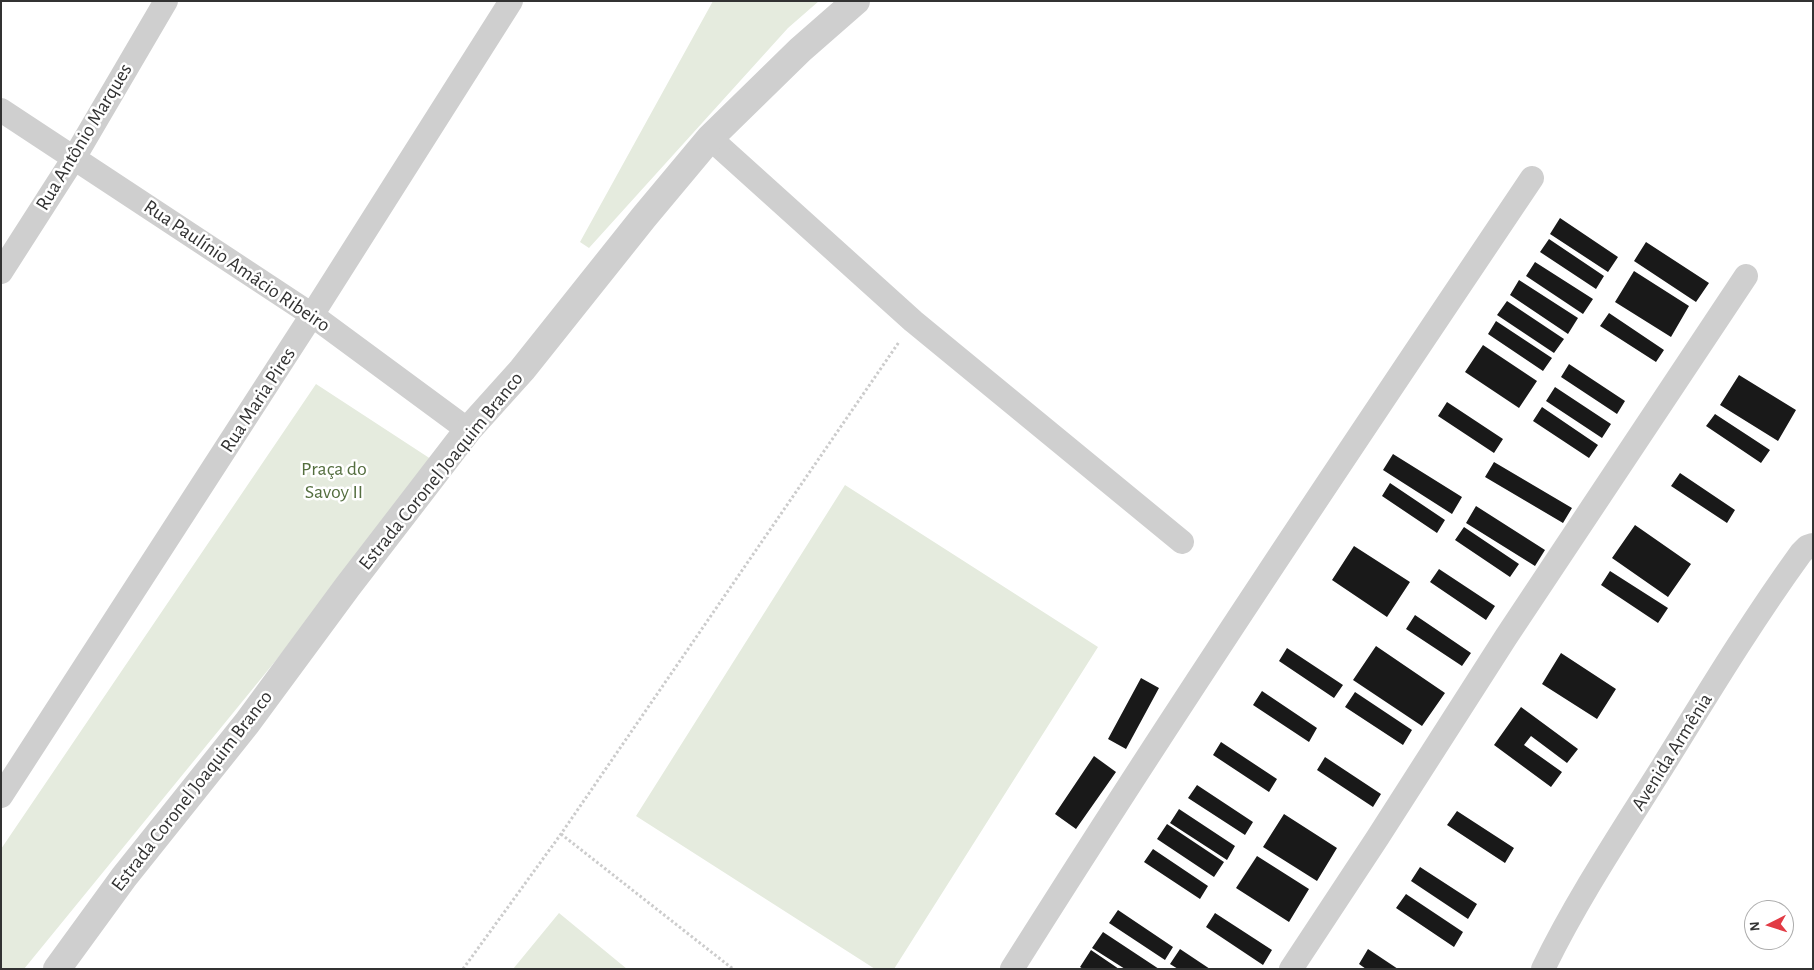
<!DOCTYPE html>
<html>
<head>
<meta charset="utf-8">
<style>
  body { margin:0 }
  #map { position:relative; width:1814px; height:970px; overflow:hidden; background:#fff; font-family:"Alegreya Sans",sans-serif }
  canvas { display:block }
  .frame { position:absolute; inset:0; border:2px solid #323232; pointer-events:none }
  .north { position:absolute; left:1744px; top:900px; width:50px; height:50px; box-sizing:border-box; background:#fff; border:1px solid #adadad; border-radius:50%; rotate:265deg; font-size:14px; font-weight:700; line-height:20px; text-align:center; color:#323232 }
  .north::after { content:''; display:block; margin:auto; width:18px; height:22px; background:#e23b45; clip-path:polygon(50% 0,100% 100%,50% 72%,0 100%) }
</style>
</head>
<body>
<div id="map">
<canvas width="1814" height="970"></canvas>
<div class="frame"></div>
<div class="north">N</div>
</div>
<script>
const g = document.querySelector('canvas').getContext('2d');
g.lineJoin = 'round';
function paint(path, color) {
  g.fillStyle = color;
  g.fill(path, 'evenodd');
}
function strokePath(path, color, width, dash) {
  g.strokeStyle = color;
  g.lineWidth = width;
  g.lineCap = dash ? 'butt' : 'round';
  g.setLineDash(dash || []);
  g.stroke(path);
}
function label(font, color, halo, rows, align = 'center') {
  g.font = font + ' "Alegreya Sans",sans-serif';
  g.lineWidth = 5;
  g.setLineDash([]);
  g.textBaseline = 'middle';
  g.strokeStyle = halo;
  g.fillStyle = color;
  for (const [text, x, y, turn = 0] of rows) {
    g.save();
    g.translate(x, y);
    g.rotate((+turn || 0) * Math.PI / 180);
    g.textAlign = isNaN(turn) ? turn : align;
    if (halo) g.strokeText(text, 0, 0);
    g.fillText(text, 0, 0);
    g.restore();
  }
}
paint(new Path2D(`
  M713 1H819L788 28 589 248 580 242Z
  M316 384 437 463 24 969H1V849Z
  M845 485 1098 647 894 969H875L636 816Z
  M559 913 627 969H513Z`), '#e5ebde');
paint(new Path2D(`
  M1560 218 1618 257 1608 272 1550 234Z
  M1549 239 1604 276 1596 289 1540 252Z
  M1646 242 1709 283 1696 302 1634 261Z
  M1535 262 1593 299 1583 314 1526 276Z
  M1634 271 1689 306 1671 337 1615 302Z
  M1519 280 1578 318 1568 334 1510 295Z
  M1507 301 1564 339 1554 353 1497 315Z
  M1609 313 1664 350 1656 362 1600 326Z
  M1496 321 1552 358 1543 371 1488 334Z
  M1483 345 1537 381 1519 408 1465 372Z
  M1569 364 1625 401 1617 414 1561 377Z
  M1739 375 1796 410 1778 441 1720 405Z
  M1555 387 1611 424 1602 438 1546 401Z
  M1447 402 1503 439 1494 453 1438 416Z
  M1542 407 1598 445 1589 458 1533 421Z
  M1715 414 1770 450 1761 463 1706 426Z
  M1393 454 1462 497 1452 514 1383 470Z
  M1494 462 1572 508 1563 523 1485 477Z
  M1680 473 1735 510 1727 523 1671 486Z
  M1390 483 1445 520 1437 533 1382 496Z
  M1476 506 1545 550 1535 566 1466 523Z
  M1635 525 1691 564 1668 597 1612 558Z
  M1464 527 1519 564 1510 577 1455 540Z
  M1354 546 1410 582 1387 617 1332 580Z
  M1439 569 1495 606 1486 620 1430 582Z
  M1610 571 1668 608 1658 623 1601 585Z
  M1415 615 1471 653 1462 666 1406 629Z
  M1376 646 1445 693 1422 726 1353 680Z
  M1287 648 1343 685 1334 698 1279 661Z
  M1561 653 1616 689 1597 719 1542 684Z
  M1141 678 1159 688 1126 749 1108 739Z
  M1262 691 1317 728 1309 742 1253 705Z
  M1355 692 1412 730 1403 745 1345 707Z
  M1521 707 1578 749 1567 763 1531 736 1524 745 1562 772 1551 787 1494 745Z
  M1221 742 1277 779 1269 792 1213 755Z
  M1094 756 1116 772 1076 829 1055 814Z
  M1325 757 1381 794 1373 807 1317 770Z
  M1197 785 1253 822 1245 835 1188 798Z
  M1179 809 1235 846 1227 860 1170 823Z
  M1457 811 1514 848 1505 863 1447 825Z
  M1284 814 1337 848 1317 881 1263 847Z
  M1167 824 1224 862 1214 877 1157 839Z
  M1153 849 1208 886 1200 899 1144 862Z
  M1257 856 1309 889 1289 922 1236 888Z
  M1420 867 1477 904 1468 919 1411 881Z
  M1406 894 1463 932 1454 947 1396 908Z
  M1118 910 1173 947 1165 960 1109 923Z
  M1215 913 1272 950 1263 965 1206 927Z
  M1103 932 1159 969H1125L1092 948Z
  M1180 949 1210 969H1178L1170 964Z
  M1368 949 1398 969H1366L1359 964Z
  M1091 950 1119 969H1083L1080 967Z`), '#191919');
strokePath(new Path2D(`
  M561 834 733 969
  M463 969 561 834 899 342`), '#ccc', 3, [2.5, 2.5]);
strokePath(new Path2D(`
  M1 110 312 315 468 430
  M710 138 913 321 1182 542
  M1 272 74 158 166 1
  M1 796 312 315 511 1
  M1012 969C1180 702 1356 440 1532 178
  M1291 969 1378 837 1506 637 1746 276
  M1543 969C1577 899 1621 833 1663 766 1707 695 1751 622 1801 553L1807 547 1813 545`), '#cfcfcf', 24);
strokePath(new Path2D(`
  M57 969 124 877 247 723 348 586 468 430 522 370 644 217 710 138 800 50 856 1`), '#cfcfcf', 28);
label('20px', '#323232', '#fff', [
  ["Rua Antônio Marques",84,137,-59],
  ["Rua Paulínio Amâcio Ribeiro",237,266,34],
  ["Rua Maria Pires",258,400,-57],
  ["Estrada Coronel Joaquim Branco",441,471,-51],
  ["Avenida Armênia",1672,752,-58],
  ["Estrada Coronel Joaquim Branco",192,791,-52]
]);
label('20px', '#546e3f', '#fff', [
  ["Praça do",334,469],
  ["Savoy II",334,492]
]);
</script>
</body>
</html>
